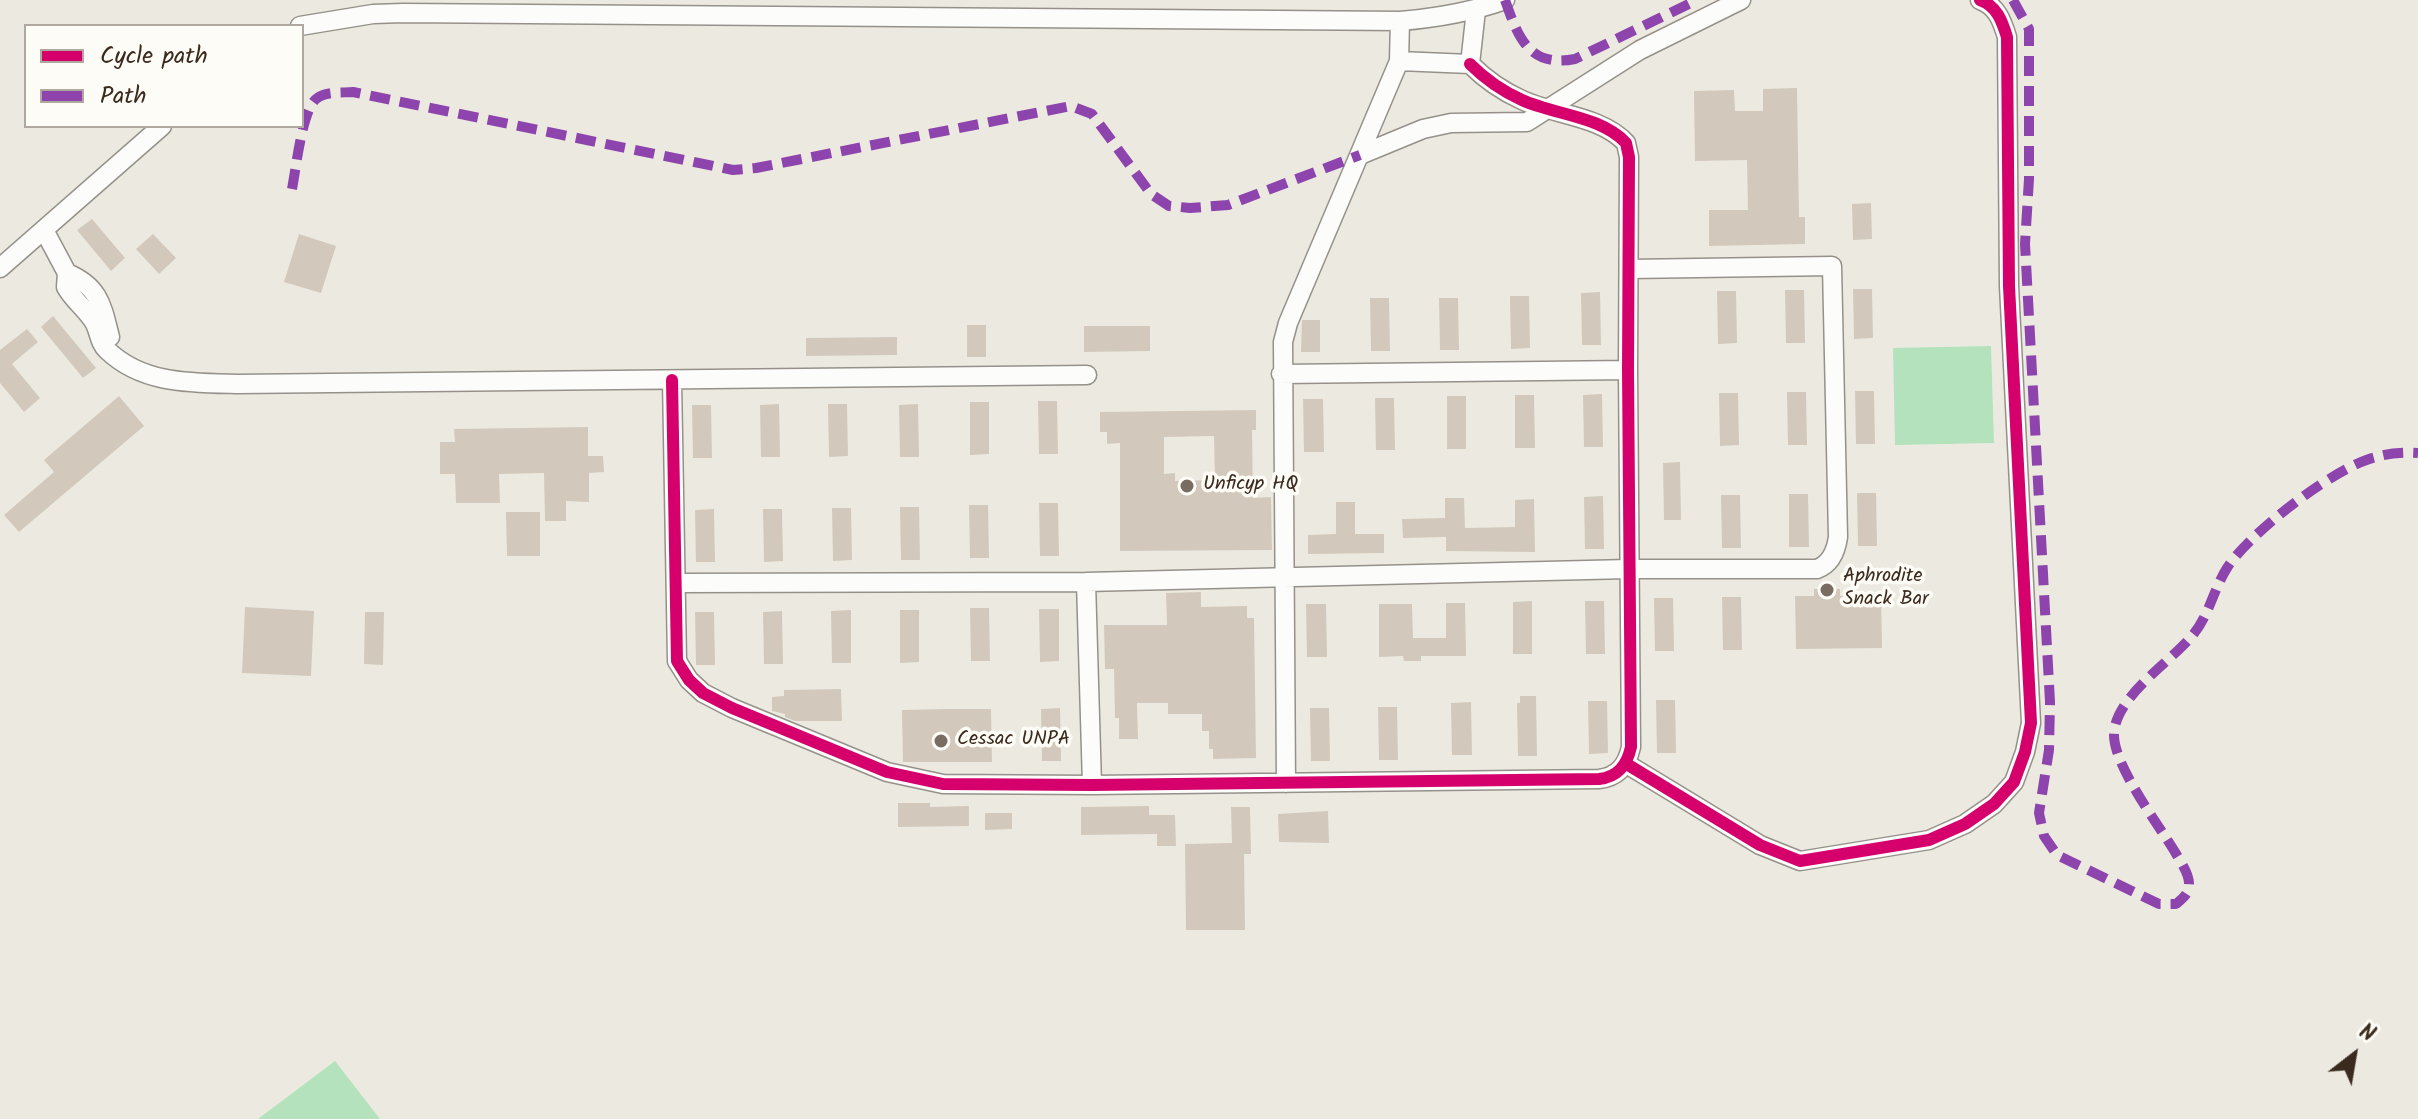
<!DOCTYPE html>
<html>
<head>
<meta charset="utf-8">
<style>
  body { margin:0 }
  #map { position:relative; width:2418px; height:1119px; overflow:hidden; background:#eceae0; font-family:Kalam,sans-serif }
  canvas { display:block }
  .legend { position:absolute; left:24px; top:24px; width:280px; height:104px; box-sizing:border-box; background:#fdfcf7; border:2px solid #afa8a0; margin:0; padding:10px 14px; list-style:none; font-size:24px; color:#3b2a1e }
  .legend li { display:flex; align-items:center; gap:16px; height:40px }
  .legend b { width:40px; border:2px solid #afa8a0 }
  .north { position:absolute; left:2314px; top:1015px; width:80px; height:80px; -webkit-text-stroke:6px #fdfcf7; paint-order:stroke; rotate:31deg; font-size:22px; font-weight:700; line-height:32px; text-align:center; color:#3b2a1e }
  .north::after { content:''; display:block; margin:auto; width:28px; height:36px; background:#3b2a1e; clip-path:polygon(50% 0,100% 100%,50% 72%,0 100%) }
</style>
</head>
<body>
<div id="map">
<canvas width="2418" height="1119"></canvas>
<ul class="legend">
<li><b style="height:10px;background:#d6006c"></b>Cycle path</li>
<li><b style="height:10px;background:#8e44ad"></b>Path</li>
</ul>
<div class="north">N</div>
</div>
<script>
const g = document.querySelector('canvas').getContext('2d');
g.lineJoin = 'round';
function paint(path, color) {
  g.fillStyle = color;
  g.fill(path, 'evenodd');
}
function strokePath(path, color, width, dash) {
  g.strokeStyle = color;
  g.lineWidth = width;
  g.lineCap = dash ? 'butt' : 'round';
  g.setLineDash(dash || []);
  g.stroke(path);
}
function label(font, color, halo, rows, align = 'center') {
  g.font = font + ' Kalam,sans-serif';
  g.lineWidth = 7;
  g.setLineDash([]);
  g.textBaseline = 'middle';
  g.strokeStyle = halo;
  g.fillStyle = color;
  for (const [text, x, y, turn = 0] of rows) {
    g.save();
    g.translate(x, y);
    g.rotate((+turn || 0) * Math.PI / 180);
    g.textAlign = isNaN(turn) ? turn : align;
    if (halo) g.strokeText(text, 0, 0);
    g.fillText(text, 0, 0);
    g.restore();
  }
}
paint(new Path2D(`
  M1991 346 1994 443 1895 445 1893 348Z
  M335 1061 380 1119H258Z`), '#b3e2bc');
paint(new Path2D(`
  M1797 88 1799 217H1805V244L1709 246V210H1748L1747 160 1695 161 1694 91 1734 90 1735 111H1763V89Z
  M1871 203 1872 239 1853 240 1852 204Z
  M92 219 125 258 111 271 77 230Z
  M153 234 176 258 159 274 136 249Z
  M299 234 336 246 321 293 284 282Z
  M1853 289H1872L1873 338 1854 339Z
  M1785 290H1804L1805 343H1786Z
  M1717 291H1736L1737 343 1718 344Z
  M1600 292 1601 345H1582L1581 293Z
  M1510 296H1529L1530 348 1511 349Z
  M1370 298H1389L1390 351H1371Z
  M1439 298H1458L1459 350H1440Z
  M53 316 96 368 83 378 41 327Z
  M1302 320H1320V352H1301Z
  M967 325H986V357H967Z
  M1084 326H1150V351L1084 352Z
  M27 329 38 342 12 364 40 398 24 412 0 383V350Z
  M897 337V355L806 356V338Z
  M1855 391H1874L1875 444H1856Z
  M1787 392H1806L1807 445H1788Z
  M1719 393H1738L1739 445 1720 446Z
  M1602 394 1603 447H1584L1583 395Z
  M1515 395H1534L1535 448H1515Z
  M119 396 144 426 19 532 4 515 54 472 44 460Z
  M1447 396H1466V449H1447Z
  M1375 398H1394L1395 450H1376Z
  M1303 399H1323L1324 452H1304Z
  M1038 401H1057L1058 454H1039Z
  M970 402H989V454L970 455Z
  M779 404 780 457H761L760 405Z
  M828 404H847L848 456 829 457Z
  M918 404 919 457H900L899 405Z
  M692 405H711L712 458H693Z
  M1256 410V430H1252L1253 498 1271 497 1272 550 1120 551V443L1107 444V432H1100V412ZM1214 436 1215 480 1175 481V473L1164 474V437Z
  M588 427V456H603L604 472 589 473V502L566 501V521H545L544 473 499 474 500 503H456L455 474H440V442H455L454 429Z
  M1680 462 1681 520H1664L1663 463Z
  M1857 493H1876L1877 546H1858Z
  M1789 494H1808L1809 547H1789Z
  M1721 495H1740L1741 548H1722Z
  M1603 496 1604 549H1585L1584 497Z
  M1445 498H1464L1465 528 1515 527V500L1534 499 1535 552 1446 551V537L1403 538 1402 519 1445 518Z
  M1336 502H1355V534H1384V553L1308 554V535L1336 534Z
  M1039 503H1058L1059 556H1040Z
  M969 505H988L989 558H970Z
  M900 507H919L920 560H901Z
  M832 508H851L852 560 833 561Z
  M714 509 715 562H696L695 510Z
  M763 509H782L783 561 764 562Z
  M506 512H540V556H507Z
  M1814 589H1840V596L1881 595 1882 648 1796 649 1795 596H1814Z
  M1201 592V607L1247 606V618H1254L1256 758 1213 759V749H1209V731H1202V714H1168V703H1137L1138 739H1119V718H1115L1114 669H1105L1104 625H1167L1166 593Z
  M1722 597H1741L1742 650H1723Z
  M1654 598H1673L1674 651H1655Z
  M1532 601V654H1513V602Z
  M1585 601H1604L1605 654H1586Z
  M1446 603H1465L1466 656H1421V661H1404L1403 656 1379 657V604H1412L1413 638H1446Z
  M1306 604H1326L1327 657H1307Z
  M245 607 314 611 311 676 242 673Z
  M970 608H989L990 661H971Z
  M1039 609H1059V661L1040 662Z
  M851 610V663H832L831 611Z
  M900 610H919V662L900 663Z
  M782 611 783 664H764L763 612Z
  M365 612H384L383 665 364 664Z
  M695 612H714L715 665H696Z
  M841 689 842 721H795L785 717V714L772 711V697L784 696V690Z
  M1520 696H1536L1537 756H1518L1517 703H1520Z
  M1656 700H1675L1676 753H1657Z
  M1588 701H1607L1608 753 1589 754Z
  M1471 702 1472 755H1452L1451 703Z
  M1378 707H1397L1398 760H1379Z
  M1060 708 1061 761H1042L1041 709Z
  M1310 708H1329L1330 761H1311Z
  M945 709H991L992 762H903L902 710Z
  M898 803H930V807L969 806V826L898 827Z
  M1149 806V815H1175L1176 846H1157V834L1081 835V807Z
  M1231 807H1250L1251 854H1244L1245 930H1186L1185 844 1232 843Z
  M1328 811 1329 843 1279 842 1278 814Z
  M985 813H1012V829L985 830Z`), '#d2c9bc');
const minor = new Path2D(`
  M1400 21 1399 61 1470 64 1476 10
  M300 26 373 14 403 13 1400 21C1437 18 1471 12 1505 0
  M1360 155 1423 129 1451 123 1527 122 1640 50 1741 0
  M44 230 67 273 66 287C73 300 86 309 94 322 99 330 99 343 107 350 142 384 191 383 237 384L1087 375
  M0 268 162 126
  M67 273C100 287 102 306 110 337
  M1281 374 1628 370
  M672 380 677 661 689 680 703 693 732 708 887 772 943 784 1092 785 1599 779C1618 777 1627 765 1631 747L1628 370 1629 157 1626 143C1601 116 1555 115 1522 100 1502 91 1485 79 1470 64
  M1086 582 1092 785
  M676 583 1086 582 1629 569H1817C1831 564 1836 551 1838 537L1832 266 1630 269
  M1625 763 1760 845 1800 861 1929 840 1965 824 1994 804 2014 782 2025 752 2031 723 2009 286 2007 37C2002 21 1997 6 1980 0
  M1286 783 1283 342 1288 323 1399 61`);
strokePath(minor, '#95918a', 21);
strokePath(minor, '#fcfcfa', 18);
strokePath(new Path2D(`
  M1505 0C1518 37 1529 68 1575 59L1697 0
  M2013 0 2029 29V179L2025 244 2050 702 2049 750 2039 813 2044 836 2057 855 2159 904H2176C2182 899 2189 894 2189 885 2190 875 2180 861 2175 852 2158 824 2114 766 2114 735 2114 698 2169 663 2191 637 2209 617 2213 590 2227 568 2249 533 2336 466 2376 457 2389 453 2405 452 2418 453
  M292 189C296 169 302 111 316 99 325 91 341 93 353 92L733 170 756 168 1071 106 1092 114 1151 194 1169 206 1190 208 1228 205 1360 155`), '#8e44ad', 10, [20, 10]);
strokePath(new Path2D(`
  M672 380 677 661 689 680 703 693 732 708 887 772 943 784 1092 785 1599 779C1618 777 1627 765 1631 747L1628 370 1629 157 1626 143C1601 116 1555 115 1522 100 1502 91 1485 79 1470 64
  M1625 763 1760 845 1800 861 1929 840 1965 824 1994 804 2014 782 2025 752 2031 723 2009 286 2007 37C2002 21 1997 6 1980 0`), '#d6006c', 12);
for (const [x, y, r, color] of [
  [1187,486,8,"#796d62"],
  [1827,590,8,"#796d62"],
  [941,741,8,"#796d62"]
]) {
  const dot = new Path2D();
  dot.arc(x, y, r, 0, 2 * Math.PI);
  g.fillStyle = color;
  g.fill(dot);
  strokePath(dot, '#fdfcf7', 3);
}
label('20px', '#3b2a1e', '#fdfcf7', [
  ["Unficyp HQ",1203,486],
  ["Aphrodite",1843,578],
  ["Snack Bar",1843,601],
  ["Cessac UNPA",957,741]
], 'left');
</script>
</body>
</html>
